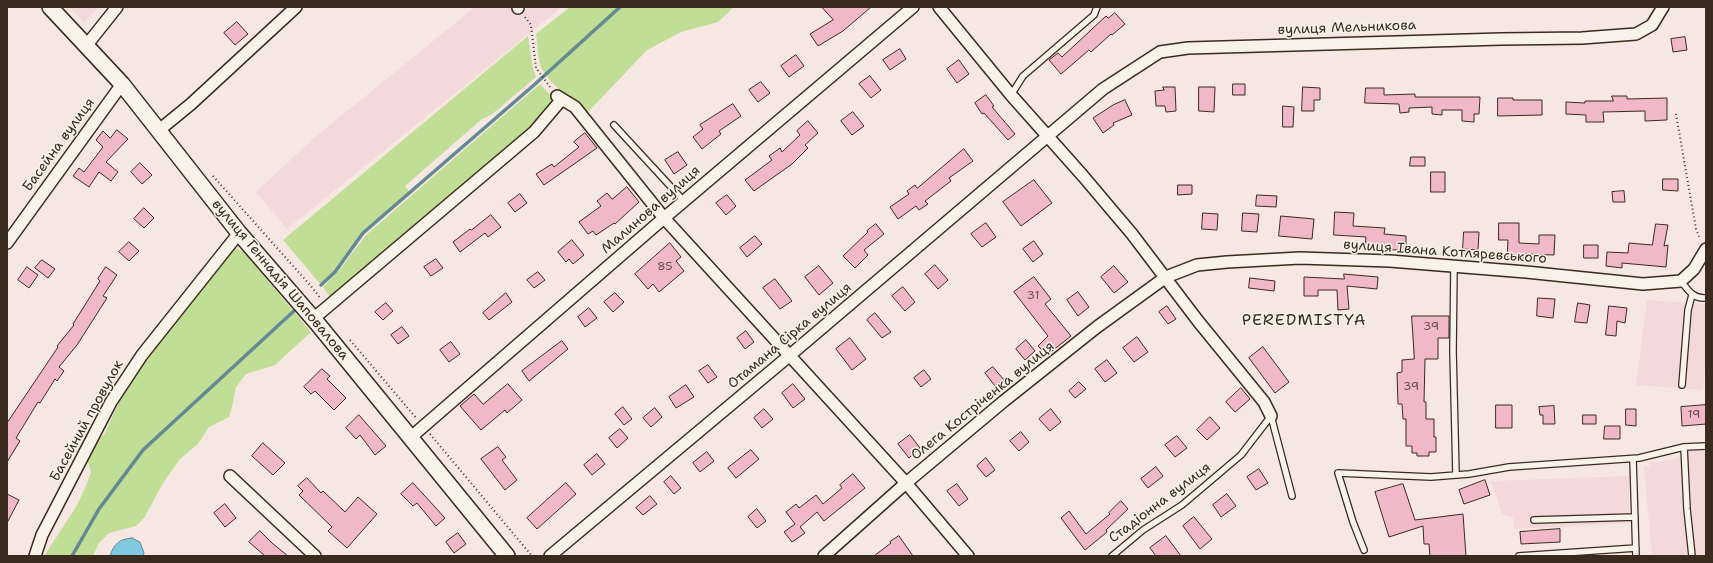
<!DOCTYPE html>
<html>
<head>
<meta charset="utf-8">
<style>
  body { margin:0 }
  #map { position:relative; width:1713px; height:563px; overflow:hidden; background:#f6e7e2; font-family:"Shantell Sans",sans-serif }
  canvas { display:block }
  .frame { position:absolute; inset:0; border:8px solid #3b2a1e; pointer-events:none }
</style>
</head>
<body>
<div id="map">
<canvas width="1713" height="563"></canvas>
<div class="frame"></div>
</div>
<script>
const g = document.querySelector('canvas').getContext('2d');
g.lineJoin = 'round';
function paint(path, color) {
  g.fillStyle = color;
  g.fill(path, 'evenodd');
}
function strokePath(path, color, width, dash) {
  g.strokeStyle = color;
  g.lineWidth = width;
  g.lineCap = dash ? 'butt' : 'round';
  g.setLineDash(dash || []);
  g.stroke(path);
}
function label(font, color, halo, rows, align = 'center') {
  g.font = font + ' "Shantell Sans",sans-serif';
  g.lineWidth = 3;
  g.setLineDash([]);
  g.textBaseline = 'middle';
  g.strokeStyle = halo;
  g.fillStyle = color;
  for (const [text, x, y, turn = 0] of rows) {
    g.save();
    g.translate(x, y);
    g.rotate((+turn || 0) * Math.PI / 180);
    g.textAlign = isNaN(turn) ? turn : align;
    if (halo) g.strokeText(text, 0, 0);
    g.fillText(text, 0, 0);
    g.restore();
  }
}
paint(new Path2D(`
  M70 7H98L84 23Z
  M475 7H562L287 229 256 192 314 138Z
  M1647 300 1706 304V352L1703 390 1636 385Z
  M1706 449V556H1652L1644 467 1650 466 1649 462 1672 460 1692 450Z
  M1629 476V523L1514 529 1513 517 1502 514 1491 481Z`), '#f4d9db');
paint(new Path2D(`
  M570 7H734L718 22 681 32 647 50 586 114C574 99 550 86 541 67 537 58 538 44 536 34Z
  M528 36 533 69 536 77 491 115 482 119 405 186 410 193 363 233 335 272 321 285 283 240Z
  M540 84 555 100 535 125 330 297 323 287 337 273 366 235Z
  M235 248 244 252 311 332 275 365 246 374 236 387 233 403 229 417 209 427 198 444 180 459 163 483 144 518 136 526 109 533 99 543 93 556H44L76 507 86 486 91 472 87 459 93 446 105 433 125 389 152 349 227 252Z`), '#c0de96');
const water = new Path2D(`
  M132 538 140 542 144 553 143 556H110C114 544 119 539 132 538Z`);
paint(water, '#7fc9e0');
strokePath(water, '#648992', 1);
strokePath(new Path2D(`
  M321 285 335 272 363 233 534 85 620 7
  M72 556 99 509 143 450 295 310`), '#648992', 3.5);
const building = new Path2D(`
  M822 7H871L843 31 818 46 810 34 833 20Z
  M1115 13 1125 24 1112 35 1111 34 1091 52 1089 50 1061 74 1049 60 1058 53 1062 57 1106 16 1108 18Z
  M237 22 248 34 235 45 224 33Z
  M1685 37 1687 50 1673 52 1671 39Z
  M900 49 906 59 890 70 883 60Z
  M796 55 804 66 789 77 781 66Z
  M959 60 969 74 957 83 947 69Z
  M870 76 881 90 871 98 859 84Z
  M761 82 770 93 758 102 749 90Z
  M1233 84H1245V95H1233Z
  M1163 87H1175L1176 111 1166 112 1165 106H1156L1155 91 1164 90Z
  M1199 87H1215L1214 112 1199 111Z
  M1303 87 1320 88V100H1314V111H1302Z
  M1366 88H1384V95L1415 94V97H1480L1479 114H1474V122L1462 121V110H1442V115L1432 114V107L1409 108V112L1400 113 1399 104 1365 103Z
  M986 95 994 106 992 107 1015 134 1008 140 984 113 982 114 975 103Z
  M1612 96H1627V99L1667 98V120L1645 121V111L1603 112 1604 122H1586V115L1566 114V102L1585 103V101H1613Z
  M1498 98H1513V100H1542V115L1498 116Z
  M1125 100 1132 115 1113 123 1114 125 1103 133 1093 118 1113 105Z
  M733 104 741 116 719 131 721 134 702 149 693 137 703 129 700 125Z
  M1283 106 1294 107 1293 127H1283Z
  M853 112 864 126 852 135 841 121Z
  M808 121 818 133 805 145 808 148 792 164 754 191 745 180 772 160 769 156 780 148 782 152 800 135 797 131Z
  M117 130 128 139 106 162 118 172 111 181 99 172 89 187 73 176 79 168 84 172 103 147 96 140 103 131 110 138Z
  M585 133 597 148 544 185 536 174 552 164 554 167 579 147 574 142Z
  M964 149 973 161 949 178 951 181 925 201 928 204 919 210 916 206 898 219 890 207 909 194 907 191 915 185 917 188Z
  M678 152 687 165 674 174 665 160Z
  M1411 157H1425V166H1410Z
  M140 163 152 175 142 184 131 172Z
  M1431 172H1445V192H1431Z
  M1663 179H1678V191L1663 190Z
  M1034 180 1052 203 1021 226 1003 202Z
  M1178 185H1192V194L1178 195Z
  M627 187 639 202 615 224 614 223 596 235 593 231 588 234 579 222 601 206 597 201 607 193 612 199Z
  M1624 191 1625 202H1613L1612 192Z
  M520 194 527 203 515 212 508 203Z
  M727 195 736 206 726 215 716 203Z
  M1257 195 1277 196 1276 207 1256 206Z
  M144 208 154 218 144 228 134 219Z
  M1335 212 1354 213 1353 226 1385 228 1384 234 1406 236V251L1365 247 1366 237 1334 235Z
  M1203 213 1218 214 1217 230 1202 229Z
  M1243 213 1259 214 1257 232 1242 231Z
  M491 215 501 227 488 237 485 233 460 252 453 242 470 229 471 230Z
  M1281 216 1314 219 1312 239 1279 236Z
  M986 223 996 237 982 247 971 234Z
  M1499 223H1519V243L1539 244V235H1555L1554 255 1524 254 1523 259 1507 258 1508 240H1499Z
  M876 224 884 234 864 250 868 255 855 268 843 256 868 232 867 231Z
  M1656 224 1668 225 1664 246 1668 245 1666 267 1622 263V268L1606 266 1607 252 1628 253 1629 243 1652 245Z
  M1464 232H1479L1478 250 1463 249Z
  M755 236 762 244 747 257 740 248Z
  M572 240 584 255 573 264 569 259 566 262 558 252Z
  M1034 241 1043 254 1033 262 1023 249Z
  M129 242 139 251 129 261 119 252Z
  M670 243 681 257 676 261 684 271 659 292 653 284 648 289 635 274Z
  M1584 245H1598V258H1584Z
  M436 259 443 268 431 276 424 267Z
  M42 260 55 269 48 278 35 268Z
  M935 265 948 280 938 289 925 274Z
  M819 266 833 283 819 295 805 277Z
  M1114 266 1128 282 1114 293 1101 277Z
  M27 267 38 275 29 288 18 280Z
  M106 267 117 275 103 296 107 298 77 345 59 367 64 371 57 381 55 379 40 403 38 402 16 438 20 441 7 462V423L58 347 57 346 74 325 73 324 100 281 98 279Z
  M538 272 545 280 534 288 527 280Z
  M1344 274 1378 277 1377 289 1347 286 1349 309 1338 310 1337 290H1318V296H1304V277L1344 279Z
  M1034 277 1051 299 1045 304 1071 336 1047 355 1038 346 1048 336 1014 292Z
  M1250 278 1275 281 1274 291 1249 288Z
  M775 279 792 301 780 309 763 288Z
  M903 287 915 302 905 311 892 296Z
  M1078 292 1089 307 1078 316 1067 300Z
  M506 293 512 302 489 320 483 313Z
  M615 293 624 302 613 312 604 302Z
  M1538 298 1555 299 1553 318 1537 316Z
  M386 303 393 311 383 320 375 312Z
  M1578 303 1590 305 1587 323 1575 322Z
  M1167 306 1176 319 1168 324 1159 312Z
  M1609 306 1627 308 1625 323 1617 321 1616 336 1606 335Z
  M589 308 597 318 585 327 578 317Z
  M875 313 891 332 882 338 867 320Z
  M1412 316H1449V338H1438V359H1425L1424 402H1426V419H1434V437H1436V452H1429V456H1417V453H1412V446H1406V419H1403L1402 404H1398L1397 373 1402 372V360L1414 359Z
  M402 327 409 336 398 344 391 335Z
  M746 331 754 342 745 349 737 338Z
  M1137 337 1148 352 1134 362 1123 348Z
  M850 338 866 359 852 370 836 349Z
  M1026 340 1035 351 1025 360 1016 349Z
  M562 341 568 349 529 381 522 371Z
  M451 342 460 354 449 362 440 350Z
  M1263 347 1289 382 1275 393 1249 358Z
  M1107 360 1117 373 1105 382 1095 369Z
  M708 365 717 377 708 383 699 371Z
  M993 367 1004 380 995 386 985 373Z
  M322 369 330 376 327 379 346 398 334 410 315 391 311 394 304 387Z
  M924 370 931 379 921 387 914 378Z
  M1079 382 1086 389 1075 398 1069 391Z
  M508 384 522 400 507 413 505 410 481 430 460 406 474 394 483 404Z
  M793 384 805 399 793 408 782 393Z
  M686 385 694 397 676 408 669 397Z
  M1241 388 1250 399 1235 412 1226 402Z
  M1496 405H1512V428H1496Z
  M1706 405V424L1682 426 1681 407Z
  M1554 406 1555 424H1543V415H1540L1539 407Z
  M623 407 632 419 624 425 615 414Z
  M655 408 662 417 651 427 643 418Z
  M764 409 773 419 762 428 754 418Z
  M1051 409 1061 422 1050 431 1039 419Z
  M1626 409H1636V426L1626 425Z
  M359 415 386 446 375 455 360 435 356 439 346 428Z
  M1583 415H1596V424H1583Z
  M1210 417 1220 428 1207 440 1197 430Z
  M1605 426H1620V439H1604Z
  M620 429 628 438 617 448 609 438Z
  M1021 432 1029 442 1019 451 1010 441Z
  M910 435 920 448 909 458 898 444Z
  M1177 436 1187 448 1175 457 1165 445Z
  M263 443 285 463 273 475 252 456Z
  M498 447 506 457 502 460 517 480 505 490 481 459Z
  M751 450 759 459 736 478 728 468Z
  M707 452 714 461 700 472 693 463Z
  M597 454 605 464 592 475 584 465Z
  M986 458 995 470 986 477 977 466Z
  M1156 467 1163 476 1148 488 1141 479Z
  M1259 469 1268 483 1256 490 1247 477Z
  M853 474 865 488 824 521 817 512 800 527 805 533 792 542 784 532 795 524 786 512 796 504 799 508 816 495 823 504 842 488 840 485Z
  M671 476 681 488 674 494 664 482Z
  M307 478 321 493 323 491 345 512 358 497 377 514 347 548 328 531 332 527 299 495 303 491 298 486Z
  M1485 480 1490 495 1464 504 1459 490Z
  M413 483 445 518 436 526 417 503 413 506 401 494Z
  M566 483 576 494 537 529 527 518Z
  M957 484 968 499 959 506 947 491Z
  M1403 484 1415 520 1463 514 1466 556H1430L1429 544H1424L1423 526 1389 537 1375 492Z
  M7 494 19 500 7 523Z
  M1227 494 1236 506 1221 517 1213 505Z
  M650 496 657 504 643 515 636 508Z
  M1121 501 1128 509 1106 530 1107 532 1085 550 1061 518 1069 511 1086 534 1110 514 1109 513Z
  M225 504 236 518 225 527 214 513Z
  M757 509 766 521 757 528 748 517Z
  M1194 517 1212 539 1200 549 1183 526Z
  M1560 529V542L1521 544 1520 532Z
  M260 531 272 543 288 556H265L249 542Z
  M458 533 466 544 454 553 446 542Z
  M899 536 913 556H874L891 543 890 542Z
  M1166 536 1181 556H1156L1150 548Z`);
paint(building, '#f1b8ca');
strokePath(building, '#3b2a1e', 1);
const lane = new Path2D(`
  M1011 95 1023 76 1094 15 1097 7
  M614 125 684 201
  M1454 266 1453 351 1456 475
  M1681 281C1688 290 1693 299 1706 298
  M1682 385 1688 310 1692 295
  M1271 416 1292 496
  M1684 447 1687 509 1692 556
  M1633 459 1636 556
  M1534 520 1635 517
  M1364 550 1353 522 1338 473 1431 477 1469 474 1509 467 1639 458 1684 447 1706 446
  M1112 556 1143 530 1182 505 1241 455 1271 416
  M1519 556 1636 548`);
const street = new Path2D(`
  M518 7V8
  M939 7 1011 95 1083 176 1132 234 1198 321 1264 402 1271 416
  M86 46 117 7
  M557 96 575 107 664 218 906 483 968 556
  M158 131 191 104 296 7
  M7 243 122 84
  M313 319 534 132 562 99
  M410 438 664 218 913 7
  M230 476 315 556
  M35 556 42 535 111 402 142 355 239 233
  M550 556 789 356 1103 89 1160 52 1188 48 1501 39 1582 38 1636 34 1652 25 1663 7
  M824 556 906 483 1004 401 1097 327 1166 277 1197 265 1227 262 1300 258 1390 261 1526 272 1643 284 1681 281 1694 269 1706 249`);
const secondary = new Path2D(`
  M50 7 122 84 239 233 317 323 507 556`);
strokePath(lane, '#3b2a1e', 8);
strokePath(street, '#3b2a1e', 14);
strokePath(secondary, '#3b2a1e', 18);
strokePath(new Path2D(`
  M525 17 531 25 536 68 550 87
  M1676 114 1696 229 1700 239
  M213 176 310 285 321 299
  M350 340 417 419
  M430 434 532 556`), '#3b2a1e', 2, [1, 3]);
strokePath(lane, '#f7f3e8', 5.5);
strokePath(street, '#f7f3e8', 11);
strokePath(secondary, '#f7f3e8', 15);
label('12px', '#684e49', null, [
  ["85",665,267],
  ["31",1033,296],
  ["39",1431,327],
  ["39",1411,387],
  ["19",1694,415]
]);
label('14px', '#3b2a1e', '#f7f3e8', [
  ["вулиця Мельникова",1347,28,-2],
  ["Басейна вулиця",59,145,-54],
  ["Малинова вулиця",651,210,-41],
  ["вулиця Івана Котляревського",1445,252,4],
  ["вулиця Геннадія Шаповалова",280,280,50],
  ["Отамана Сірка вулиця",790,336,-40],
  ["Олега Костріченка вулиця",983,401,-39],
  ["Басейний провулок",87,421,-61],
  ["Стадіонна вулиця",1160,503,-37]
]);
g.letterSpacing = '1px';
label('16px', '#3b2a1e', '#f7f3e8', [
  ["PEREDMISTYA",1304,321]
]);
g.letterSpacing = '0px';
</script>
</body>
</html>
